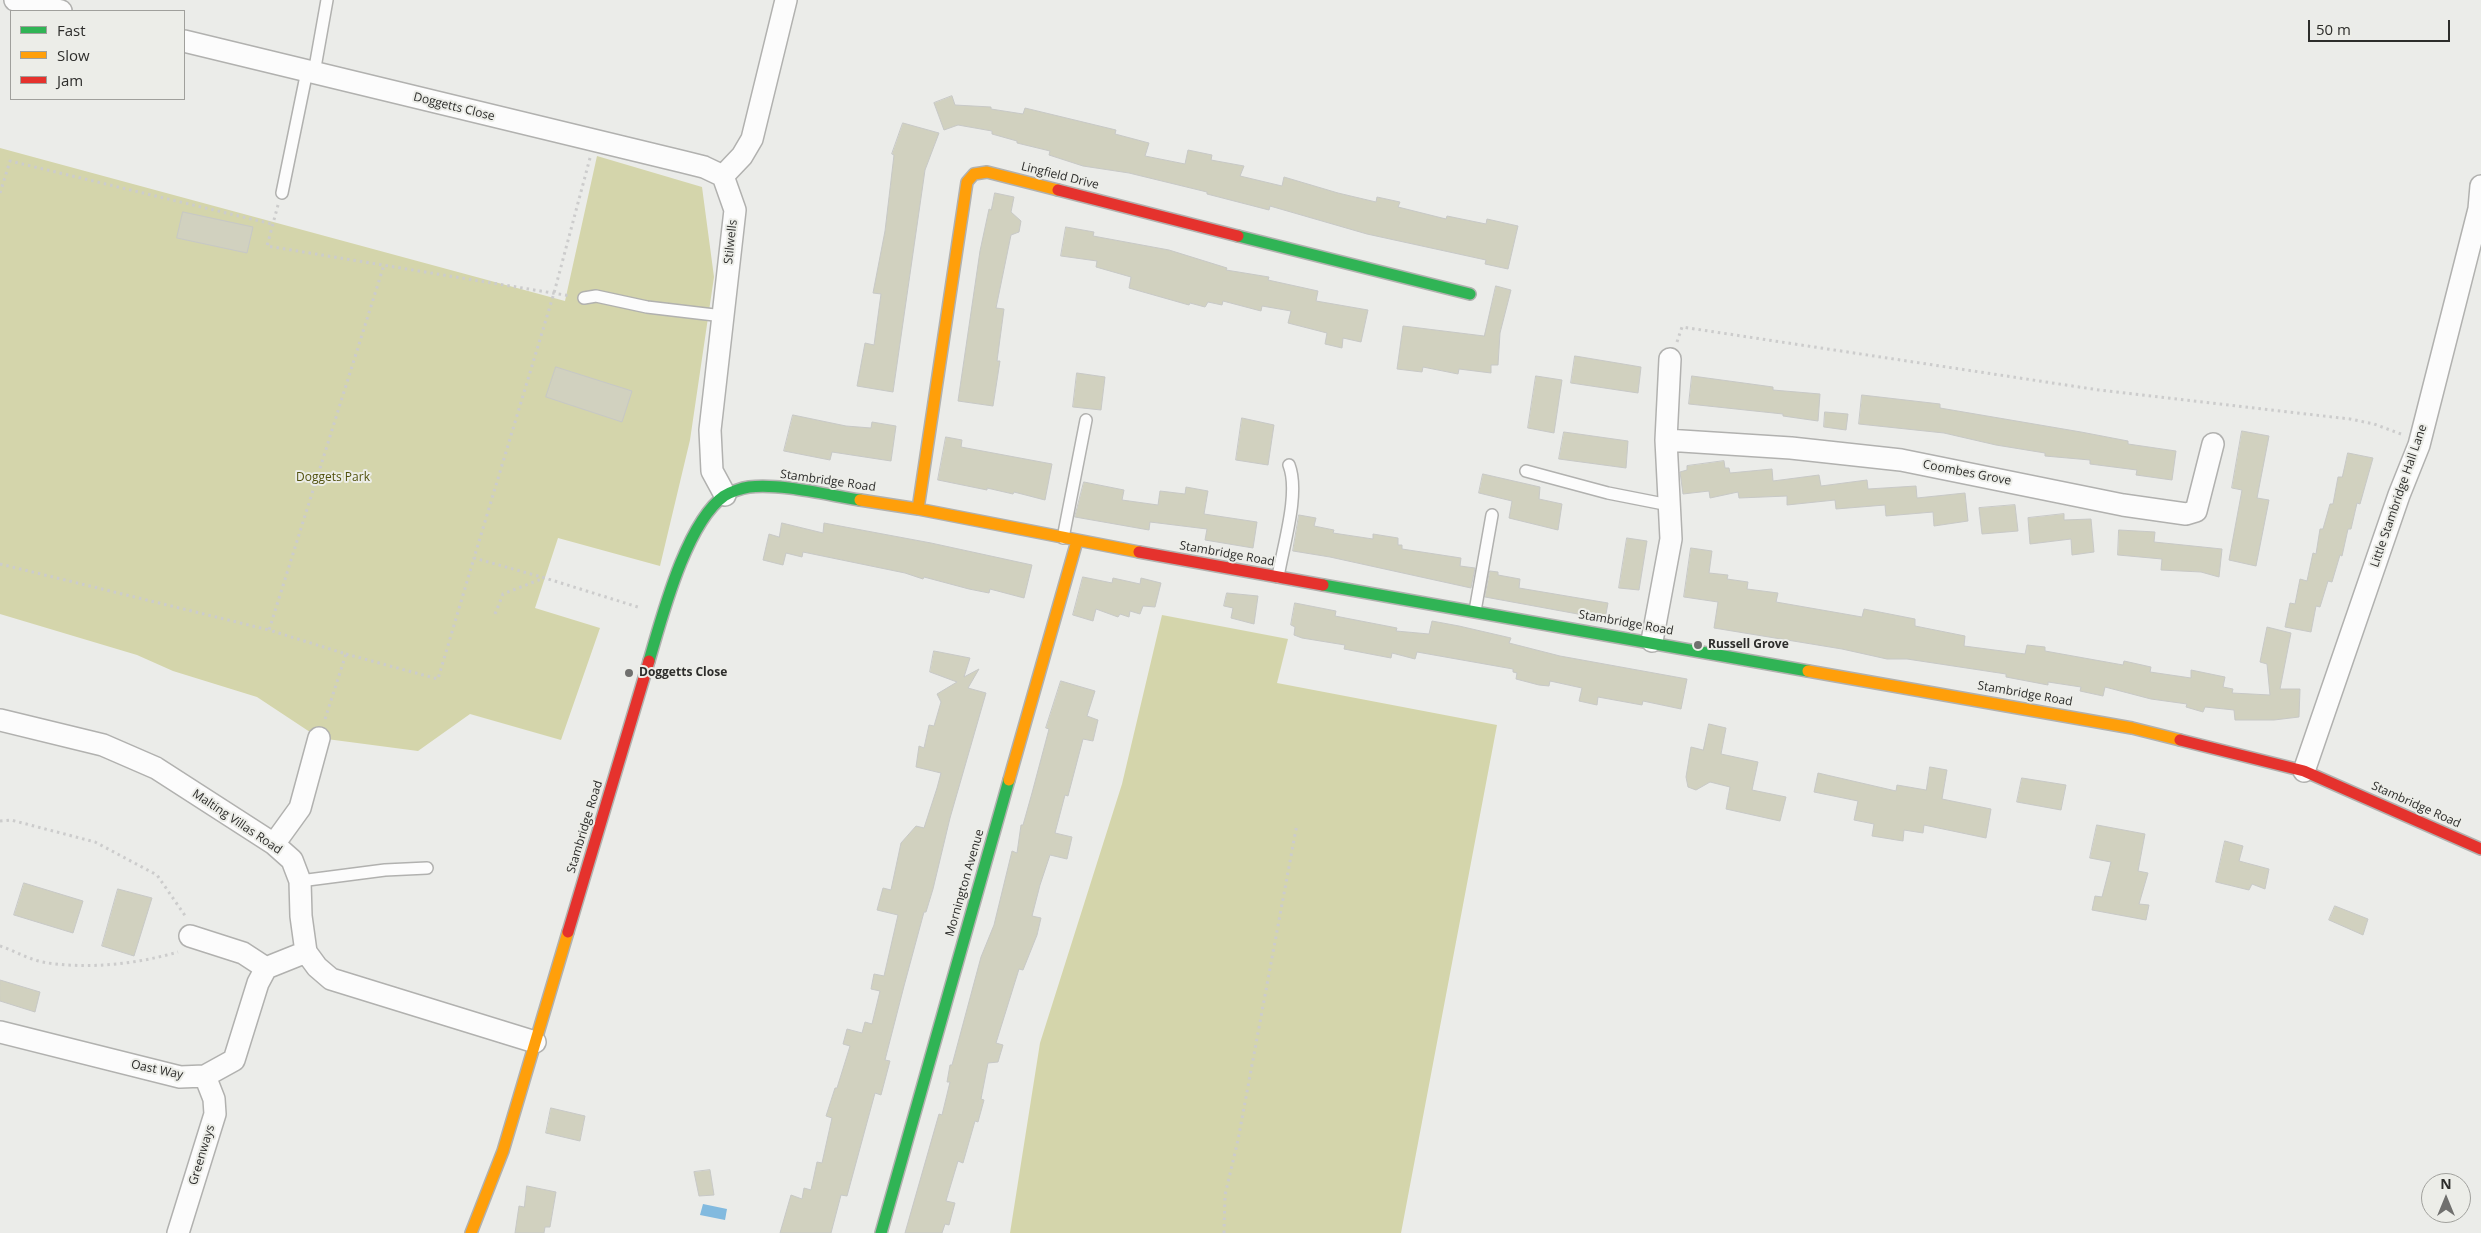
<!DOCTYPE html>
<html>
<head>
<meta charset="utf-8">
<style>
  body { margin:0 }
  #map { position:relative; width:2481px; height:1233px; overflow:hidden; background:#ebece9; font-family:"Open Sans",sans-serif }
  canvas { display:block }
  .legend { position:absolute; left:10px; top:10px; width:175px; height:90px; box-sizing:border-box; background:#ecede8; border:1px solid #a0a09c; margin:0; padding:6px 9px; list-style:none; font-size:15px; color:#2d2d2b }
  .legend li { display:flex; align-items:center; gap:10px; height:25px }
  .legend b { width:25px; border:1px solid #a0a09c }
  .north { position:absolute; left:2421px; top:1173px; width:50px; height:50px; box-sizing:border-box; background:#ecede8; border:1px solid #a0a09c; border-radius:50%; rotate:0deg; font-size:14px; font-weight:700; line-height:20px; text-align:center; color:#2d2d2b }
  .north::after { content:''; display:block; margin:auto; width:18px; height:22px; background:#70706e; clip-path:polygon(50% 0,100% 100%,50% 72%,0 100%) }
  .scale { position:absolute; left:2308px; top:20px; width:142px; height:22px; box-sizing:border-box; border:2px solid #2d2d2b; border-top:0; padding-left:6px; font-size:15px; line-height:18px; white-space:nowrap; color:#2d2d2b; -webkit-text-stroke:4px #ecede8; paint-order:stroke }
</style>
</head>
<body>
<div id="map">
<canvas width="2481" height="1233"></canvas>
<ul class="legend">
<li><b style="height:6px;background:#30b455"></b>Fast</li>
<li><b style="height:6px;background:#ff9f0a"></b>Slow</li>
<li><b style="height:6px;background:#e5322d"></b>Jam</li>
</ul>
<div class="north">N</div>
<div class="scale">50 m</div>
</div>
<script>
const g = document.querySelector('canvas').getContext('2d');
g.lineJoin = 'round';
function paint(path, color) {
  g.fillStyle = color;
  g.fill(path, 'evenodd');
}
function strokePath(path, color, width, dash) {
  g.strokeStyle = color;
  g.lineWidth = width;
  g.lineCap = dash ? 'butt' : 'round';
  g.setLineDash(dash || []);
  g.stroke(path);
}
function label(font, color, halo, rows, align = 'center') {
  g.font = font + ' "Open Sans",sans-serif';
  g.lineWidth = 4;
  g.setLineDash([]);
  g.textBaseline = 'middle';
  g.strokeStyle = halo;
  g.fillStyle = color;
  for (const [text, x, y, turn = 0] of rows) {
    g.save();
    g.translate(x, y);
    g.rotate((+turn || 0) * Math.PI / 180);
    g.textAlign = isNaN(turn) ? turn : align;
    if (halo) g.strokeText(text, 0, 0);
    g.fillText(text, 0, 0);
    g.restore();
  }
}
paint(new Path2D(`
  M0 148 565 301 597 156 702 187 714 277 690 440 660 566 558 538 535 608 600 628 561 740 470 714 418 751 319 738 257 697 173 671 137 655 0 614Z
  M1162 615 1288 639 1277 683 1497 725 1401 1233H1010L1040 1043 1122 784Z`), '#d4d5ab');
paint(new Path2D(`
  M703 1204 727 1209 725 1220 700 1215Z`), '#82badf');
const building = new Path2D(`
  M952 96 955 105 991 107V109L1023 114 1025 108 1116 130 1115 134 1149 143 1145 156 1185 164 1188 150 1212 155 1211 160 1244 166 1240 176 1282 186 1284 177 1338 193 1376 202 1377 197 1400 202 1398 207 1446 219 1447 216 1486 224 1487 219 1518 226 1508 269 1485 264 1486 260 1367 234 1270 206 1269 210 1207 194V192L1129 173 1083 166 1049 155 1050 151 1017 143V141L992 134V131L958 125 944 130 934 103Z
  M903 123 939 133 925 170 893 392 857 386 865 343 874 345 881 294 873 293 885 231 894 155 892 154Z
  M995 193 1014 197 1011 212 1021 221 1019 232 1011 235 996 308 1004 309 997 361H1000L993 406 958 401 980 251 989 209 991 210Z
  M183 212 253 227 247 253 177 238Z
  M1066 227 1094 232 1093 236 1169 250 1227 268 1226 270 1269 277 1268 280 1318 291 1316 301 1368 310 1361 342 1343 338 1342 348 1325 344 1327 333 1288 323 1291 311 1262 306 1261 311 1223 301 1222 305 1208 302 1205 307 1190 303 1189 305 1129 288 1131 277 1096 267 1097 261 1061 256Z
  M1496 286 1511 290 1500 333 1498 365H1491V373L1459 369 1458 374 1423 367 1422 372 1397 369 1403 326 1484 336Z
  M1575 356 1641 367 1638 393 1571 383Z
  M556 367 632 391 622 422 546 397Z
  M1077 373 1105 377 1101 410 1073 407Z
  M1536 376 1562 380 1554 433 1528 428Z
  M1692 376 1773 387V390L1820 394 1818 421 1783 416V414L1689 404Z
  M1862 395 1940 404V408L2081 432 2128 441V444L2176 451 2172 480 2136 475 2137 470 2090 464V460L2045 456V453L1996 445 1944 433 1859 424Z
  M1825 412 1848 414 1846 430 1824 427Z
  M793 415 846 426 871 428 872 422 896 426 891 461 832 452 830 460 784 451Z
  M1242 418 1274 425 1268 465 1236 460Z
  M2242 431 2269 436 2257 498 2269 500 2256 566 2229 560 2242 490 2232 488Z
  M1564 432 1628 441 1626 468 1559 459Z
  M946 437 962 440 961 447 1052 464 1045 500 1014 492 1013 494 987 488V490L938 480Z
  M2348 453 2373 458 2360 504 2357 503 2351 529H2348L2342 556 2340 555 2332 582 2328 581 2320 607 2316 606 2311 632 2285 627 2290 603 2295 604 2300 579 2307 581 2313 553 2316 554 2320 529H2323L2330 504H2333L2338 477H2342Z
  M1724 461 1725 468H1729L1730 473 1772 469 1773 481 1819 475 1821 486 1867 480 1868 489 1916 486 1917 498 1965 493 1968 521 1934 526 1933 512 1886 516 1885 505 1836 509 1835 500 1787 505V496L1739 498 1738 492 1710 498 1709 491 1683 494 1680 472 1687 470V466Z
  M1483 474 1540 487 1539 499 1562 504 1558 530 1509 518 1512 501 1479 493Z
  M1084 482 1124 490 1122 500 1158 505 1160 491 1185 494 1186 487 1208 491 1204 514 1257 522 1253 548 1205 540 1207 529 1150 522 1149 530 1075 517Z
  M2015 505 2018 531 1982 534 1979 508Z
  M2064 514V520L2091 519 2094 552 2072 555 2071 539 2030 544 2028 518Z
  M1299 515 1316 518 1314 526 1334 530 1333 533 1373 539V534L1398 538V545H1402V549L1461 558 1460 566 1475 568 1471 588 1330 557 1293 551Z
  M782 523 823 533 824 523 931 543 1032 565 1024 598 990 589 989 593 969 589 924 577 923 579 905 573 803 552 802 557 786 553 783 565 763 560 769 534 779 537Z
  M2119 530 2155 532 2154 542 2222 549 2219 577 2201 572 2161 570 2162 559 2118 555Z
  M1627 538 1647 541 1639 590 1619 588Z
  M1691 548 1712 551 1709 573 1728 575 1727 579 1748 582 1747 589 1778 593 1776 602 1862 617 1864 609 1915 619V626L1965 636 1964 646 2025 654 2027 645 2045 647V651L2123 665 2124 661 2151 667 2150 672 2191 678V670L2225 677 2223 687 2233 689 2232 693 2270 695 2267 664 2260 662 2267 627 2291 633 2280 689H2300L2299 717 2274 720H2235L2234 710 2205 707 2203 712 2186 707 2187 704 2151 699 2105 687 2103 696 2080 691 2081 687 2048 682V685L2006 677V674L1907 659H1887L1842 649 1714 628 1718 602 1684 597Z
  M1490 571 1498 572V575L1520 579 1519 588 1608 603 1605 619 1485 597Z
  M1083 577 1112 583 1113 578 1140 584 1141 578 1161 583 1155 607 1143 606 1140 614 1130 611 1129 617 1120 614 1118 617 1096 609 1093 621 1073 615Z
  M1227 593 1258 596 1254 624 1231 618 1233 608 1224 606Z
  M1295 603 1336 611 1335 616 1397 628 1396 631 1429 634 1432 621 1459 626 1511 638 1509 643 1560 656 1687 679 1681 709 1643 701 1642 705 1598 697 1597 705 1579 701 1582 688 1550 681 1549 686 1539 685 1516 679 1517 673 1513 672V669L1417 652 1415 659 1392 653 1391 658 1344 649 1345 645 1302 638 1294 635 1295 627 1291 625Z
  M934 651 970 658 964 677 979 669 968 688 986 693 950 818 933 889 926 912H924L904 986 885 1060 890 1061 881 1095 875 1093 847 1196 841 1195 831 1233H780L791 1195 802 1199 804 1188 811 1190 817 1162 822 1163 832 1118 826 1116 835 1088H837L850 1046 843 1044 847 1029 862 1033 865 1022 872 1024 880 991 871 989 874 974 884 976 898 915 877 910 883 888 891 890 901 843 916 826 924 828 937 788 941 773 916 767 919 746 924 748 929 725 934 726 941 702 937 694 957 682 930 672Z
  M1061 681 1095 691 1087 716 1098 720 1093 741 1083 739 1068 796 1065 795 1055 833 1072 837 1067 859 1050 855 1040 885 1032 916 1041 918 1037 935 1023 970 1019 969 996 1043 1003 1045 998 1062 988 1063 981 1099 984 1100 978 1122 975 1121 963 1163 958 1161 946 1201 955 1203 949 1225 945 1224 942 1233H905L939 1114 942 1115 950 1082H947L950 1065H952L981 957 994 925 1012 851 1017 853 1021 825H1023L1032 793 1049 729 1046 728Z
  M1709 724 1726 728 1721 754 1758 762 1752 790 1786 797 1780 821 1726 809 1730 787 1710 782 1696 790 1688 787 1686 777 1691 747 1703 750Z
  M1930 767 1947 770 1942 799 1991 809 1986 838 1924 825 1923 833 1904 830 1903 841 1872 836 1874 824 1854 820 1858 801 1814 792 1818 773 1896 791 1897 785 1926 790Z
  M2022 778 2066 785 2061 810 2017 802Z
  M2097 825 2145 834 2138 871 2148 873 2139 904 2149 905 2146 920 2092 910 2095 896 2102 897 2111 862 2090 858Z
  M2225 841 2243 846 2239 861 2269 869 2265 889 2252 884 2249 890 2216 882Z
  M24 883 83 901 73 933 14 915Z
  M118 889 152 898 134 956 102 946Z
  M2335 906 2368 919 2363 935 2329 920Z
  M0 980 40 992 35 1012 0 1001Z
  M551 1108 585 1116 580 1141 546 1133Z
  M710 1170 714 1195 699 1196 694 1172Z
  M527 1186 556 1192 550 1227H545L544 1233H515L519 1206 524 1207Z`);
paint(building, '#d1d1bf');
strokePath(building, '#c7c8c6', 1);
const lane = new Path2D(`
  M314 73 327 0
  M282 193 307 71
  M584 298 596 296 647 307 723 316
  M1526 471 1608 493 1669 505
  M1063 538 1086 420
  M1278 577C1283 546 1300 493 1289 465
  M1475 611 1492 515
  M300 881 385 870 427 868`);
const street = new Path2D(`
  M15 0 61 11
  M184 41 684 162 704 167 723 176
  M723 176 735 210 710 430 712 471 725 495
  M723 176 742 156 752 139 786 0
  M1666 440 1791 448 1901 460 2123 505 2186 514 2196 511 2213 444
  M1652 641 1671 539 1666 440 1670 359
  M0 720 103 745 156 768 274 844 292 860 300 881 301 916 306 952 317 967 331 979 535 1042
  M2304 771 2399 495 2419 445 2479 209 2481 186
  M274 844 300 808 319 738
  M190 936 243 953 266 968
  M0 1032 180 1077 205 1076 234 1060 258 983 266 968 306 952
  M178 1233 215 1114 214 1099 205 1076`);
const fast = new Path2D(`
  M1238 236 1470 294
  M1323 585 1808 671
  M649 661C662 617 686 523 724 496 730 492 742 488 749 487 780 483 828 495 860 500
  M881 1233 1009 780`);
const slow = new Path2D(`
  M860 500 918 509 1139 552
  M918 509 967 182 974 174 987 172 1058 190
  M1808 671 2132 728 2180 740
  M1009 780 1077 541
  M471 1233 503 1151 568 932`);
const jam = new Path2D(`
  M1058 190 1238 236
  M1139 552 1323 585
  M2180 740 2304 771 2481 849
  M568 932 649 661`);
strokePath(lane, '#b1b1af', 14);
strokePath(street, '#b1b1af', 24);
strokePath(fast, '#b1b1af', 14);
strokePath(slow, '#b1b1af', 14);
strokePath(jam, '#b1b1af', 14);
strokePath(new Path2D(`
  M590 158 554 293 474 558 545 578 641 608
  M0 193 10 161 272 224
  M278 205 267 246 571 296
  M1677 342 1682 327 2099 390 2350 419 2374 424 2401 434
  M0 564 269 630
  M495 614 503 594 544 578
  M346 654 438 679 474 558
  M325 719 346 654 269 630 384 265
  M0 821 11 820 95 842 157 875 186 917
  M0 946C15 951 32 961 48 963 92 969 136 964 178 952
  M1224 1233 1225 1195 1238 1140 1297 824`), '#ccc', 3, [2.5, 4]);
strokePath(lane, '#fcfcfc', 11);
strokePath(street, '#fcfcfc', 21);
strokePath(fast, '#30b455', 11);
strokePath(slow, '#ff9f0a', 11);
strokePath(jam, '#e5322d', 11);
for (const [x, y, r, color] of [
  [1698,645,5,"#70706e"],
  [629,673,5,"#70706e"]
]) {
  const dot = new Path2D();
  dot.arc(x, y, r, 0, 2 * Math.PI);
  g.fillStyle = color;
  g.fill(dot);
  strokePath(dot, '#ecede8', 2);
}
label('12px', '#2d2d2b', '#ecede8', [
  ["Doggetts Close",454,107,14],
  ["Lingfield Drive",1060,176,14],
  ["Stilwells",731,242,-84],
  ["Coombes Grove",1967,473,11],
  ["Stambridge Road",828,481,8],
  ["Little Stambridge Hall Lane",2399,496,-71],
  ["Stambridge Road",1227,554,10],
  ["Stambridge Road",1626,623,10],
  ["Stambridge Road",2025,694,10],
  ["Stambridge Road",2416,805,24],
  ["Malting Villas Road",237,822,34],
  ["Stambridge Road",585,827,-73],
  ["Mornington Avenue",965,883,-74],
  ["Oast Way",157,1070,12],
  ["Greenways",202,1155,-73]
]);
label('12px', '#51510d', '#ecede8', [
  ["Doggets Park",333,478]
]);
label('bold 12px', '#2d2d2b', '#ecede8', [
  ["Russell Grove",1708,645],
  ["Doggetts Close",639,673]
], 'left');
</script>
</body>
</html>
